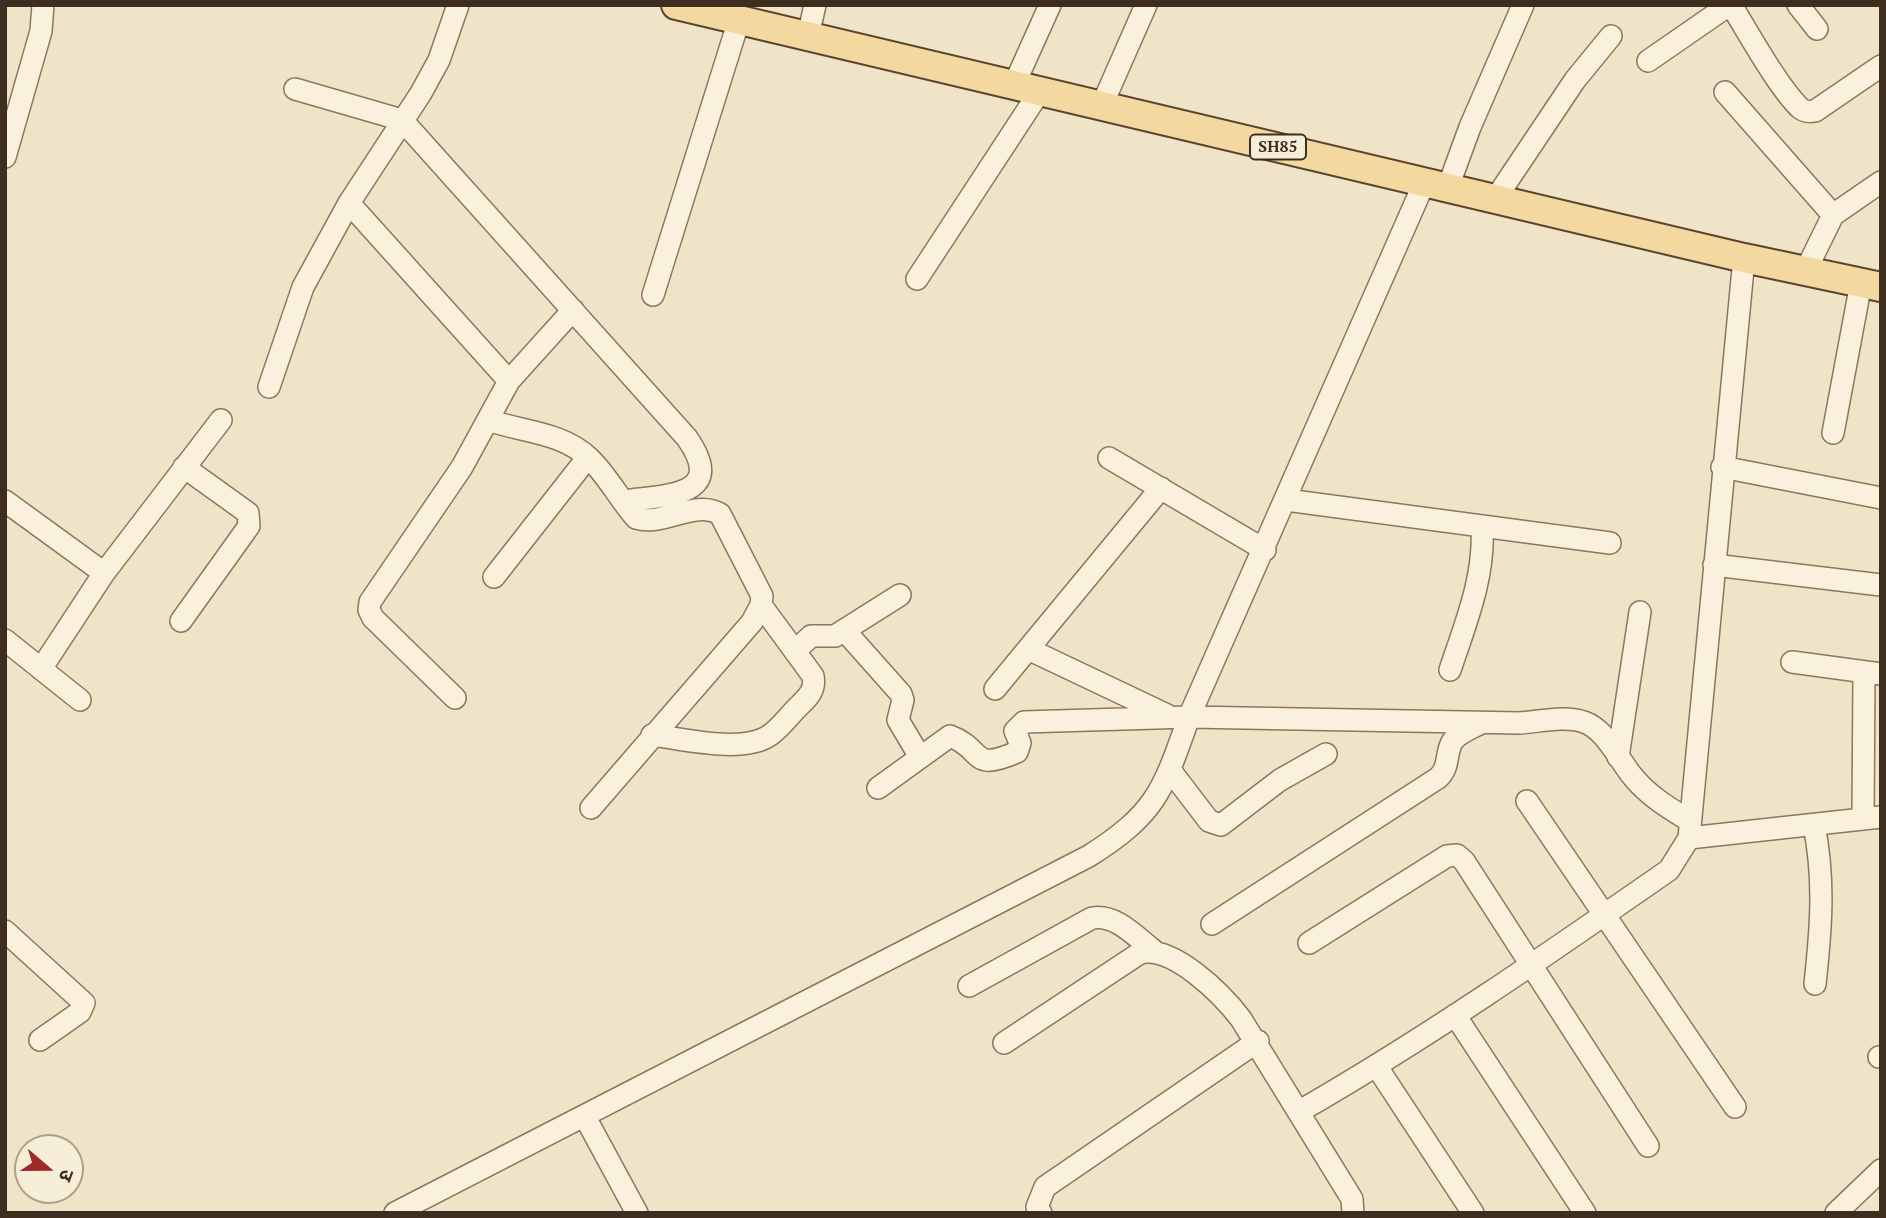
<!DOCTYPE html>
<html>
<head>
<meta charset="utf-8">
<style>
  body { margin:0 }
  #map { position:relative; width:1886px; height:1218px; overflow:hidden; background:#f0e4c8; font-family:"PT Serif","Noto Sans Devanagari",serif }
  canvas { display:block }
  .frame { position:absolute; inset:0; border:7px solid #3d2e20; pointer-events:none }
  .north { position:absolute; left:14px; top:1134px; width:70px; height:70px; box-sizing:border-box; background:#f7eed8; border:2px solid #ada18e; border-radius:50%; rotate:110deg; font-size:19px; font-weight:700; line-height:28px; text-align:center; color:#3d2e20 }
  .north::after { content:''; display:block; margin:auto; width:24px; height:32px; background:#9e2a2b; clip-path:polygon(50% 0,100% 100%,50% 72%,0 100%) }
</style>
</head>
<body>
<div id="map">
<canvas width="1886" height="1218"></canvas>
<div class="frame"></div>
<div class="north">उ</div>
</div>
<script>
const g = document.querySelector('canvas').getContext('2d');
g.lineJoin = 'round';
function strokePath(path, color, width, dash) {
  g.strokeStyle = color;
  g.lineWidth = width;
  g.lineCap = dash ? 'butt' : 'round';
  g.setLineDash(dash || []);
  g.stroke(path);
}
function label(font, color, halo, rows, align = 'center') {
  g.font = font + ' "PT Serif",serif';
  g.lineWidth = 5;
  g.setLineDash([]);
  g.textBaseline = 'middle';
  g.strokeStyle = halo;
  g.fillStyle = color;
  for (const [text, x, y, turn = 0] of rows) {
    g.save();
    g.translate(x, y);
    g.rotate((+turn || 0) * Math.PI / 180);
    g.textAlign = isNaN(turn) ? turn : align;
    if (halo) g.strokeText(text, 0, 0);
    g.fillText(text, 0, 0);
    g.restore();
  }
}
const minor = new Path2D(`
  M1731 5C1748 32 1778 87 1800 108 1805 112 1809 112 1815 111L1881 66
  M1798 5 1817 29
  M808 36 815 5
  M1648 61 1729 5
  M1014 85 1050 5
  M295 89 402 120 687 438C728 497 666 495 624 501
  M1725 92 1833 215
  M1102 105 1146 5
  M5 157 41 31 43 5
  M1448 187 1470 127 1523 5
  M1496 198 1575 80 1611 36
  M349 203 509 381
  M1806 270 1833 215 1881 182
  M917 279 1040 91
  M653 295 739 20
  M269 387 303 287 349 203 421 93 439 60 458 5
  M488 420C522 432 562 432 589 458 608 476 619 499 636 518 663 527 694 499 720 514L762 596 761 605 752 622 591 808
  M1833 433 1861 283
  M1109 458 1265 550
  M1722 467 1881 498
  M1286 500 1610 543
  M5 501 104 573
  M1714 565 1881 585
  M494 577 588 457
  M181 621 249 526 248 513 184 467
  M845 631 901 694 903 700 898 720 920 757
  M5 640 80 700
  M1028 649 1167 715
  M795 651 811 636H835L900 595
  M1792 662 1881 674
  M41 669 104 573 221 420
  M1450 670C1466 622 1485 577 1482 526
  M995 689 1161 488
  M455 698 373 618 369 610 370 602 462 467 509 381 573 310
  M652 735C683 739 744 754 770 735 780 728 788 717 797 708 807 698 816 691 813 676L761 605
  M1618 757 1640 612
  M1170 770 1209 821 1221 825 1280 780 1326 754
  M878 788 950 736C985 749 969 773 1017 752L1020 743 1015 731 1024 722 1189 717 1519 723C1538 722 1565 715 1584 722 1607 730 1619 761 1634 778 1650 797 1669 808 1690 821
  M1527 801 1735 1107
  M1863 819 1864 672
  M1814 825C1825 880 1821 929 1815 984
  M1689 838 1881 817
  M1212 924 1438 778C1450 767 1445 755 1452 742 1458 733 1472 728 1481 723
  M5 931 84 1003 80 1012 40 1040
  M1309 943 1447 856 1457 855 1464 861 1648 1146
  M969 986 1092 918C1116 914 1135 936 1153 950
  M1455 1015 1585 1213
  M1004 1043 1140 953C1173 945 1222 994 1241 1019L1352 1199 1353 1213
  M1879 1057H1881
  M1377 1067 1473 1213
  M1300 1111C1427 1038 1548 954 1669 870L1689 838 1744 258
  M585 1117 637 1213
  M395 1213 1089 856C1157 813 1163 790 1189 717L1425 181
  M1041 1213 1037 1207 1045 1187 1258 1041
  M1836 1213 1881 1170`);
const major = new Path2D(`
  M676 5 1744 258 1881 287`);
strokePath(minor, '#8d765c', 24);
strokePath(major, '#5b4430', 32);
strokePath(minor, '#faf1dc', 21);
strokePath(major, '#f3d9a0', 28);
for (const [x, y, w] of [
  [1278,147,56]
]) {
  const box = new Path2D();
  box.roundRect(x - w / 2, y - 12.5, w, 25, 5);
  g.fillStyle = '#f7eed8';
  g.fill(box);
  strokePath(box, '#3d2e20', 2);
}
label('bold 16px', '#3d2e20', null, [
  ["SH85",1278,147]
]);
</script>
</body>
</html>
